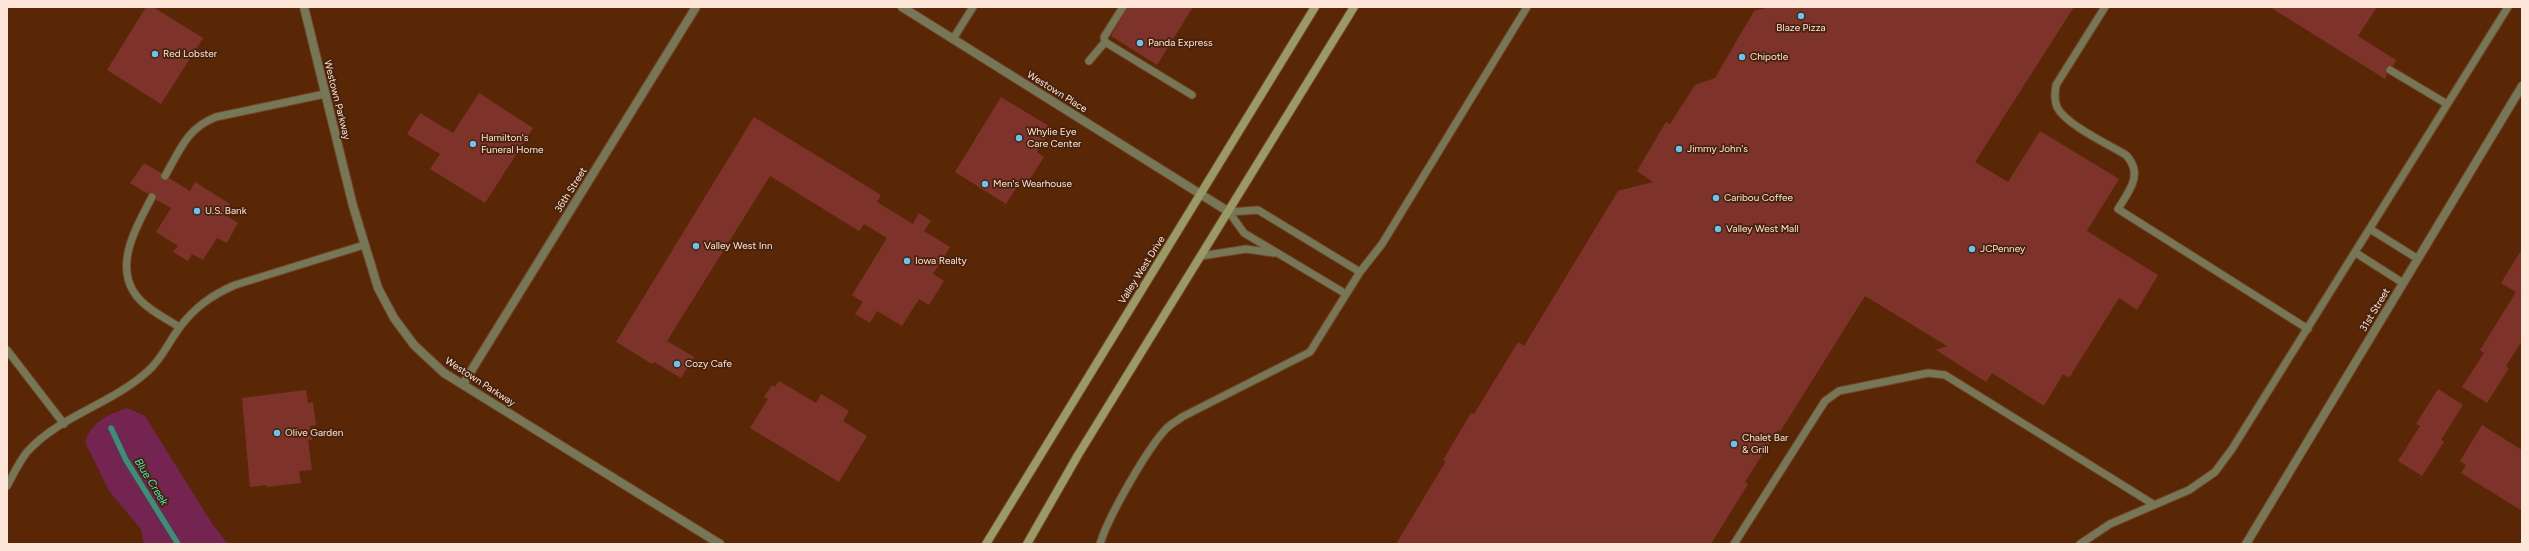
<!DOCTYPE html>
<html>
<head>
<meta charset="utf-8">
<style>
  body { margin:0 }
  #map { position:relative; width:2529px; height:551px; overflow:hidden; background:#592706; font-family:Figtree,sans-serif }
  canvas { display:block }
  .frame { position:absolute; inset:0; border:8px solid #fee6d9; pointer-events:none }
</style>
</head>
<body>
<div id="map">
<canvas width="2529" height="551"></canvas>
<div class="frame"></div>
</div>
<script>
const g = document.querySelector('canvas').getContext('2d');
g.lineJoin = 'round';
function paint(path, color) {
  g.fillStyle = color;
  g.fill(path, 'evenodd');
}
function strokePath(path, color, width, dash) {
  g.strokeStyle = color;
  g.lineWidth = width;
  g.lineCap = dash ? 'butt' : 'round';
  g.setLineDash(dash || []);
  g.stroke(path);
}
function label(font, color, halo, rows, align = 'center') {
  g.font = font + ' Figtree,sans-serif';
  g.lineWidth = 3.5;
  g.setLineDash([]);
  g.textBaseline = 'middle';
  g.strokeStyle = halo;
  g.fillStyle = color;
  for (const [text, x, y, turn = 0] of rows) {
    g.save();
    g.translate(x, y);
    g.rotate((+turn || 0) * Math.PI / 180);
    g.textAlign = isNaN(turn) ? turn : align;
    if (halo) g.strokeText(text, 0, 0);
    g.fillText(text, 0, 0);
    g.restore();
  }
}
paint(new Path2D(`
  M127 408 145 416 213 525 228 544H144L141 529 109 491 85 442C92 421 106 416 127 408Z`), '#732451');
strokePath(new Path2D(`
  M111 428 126 460 178 544`), '#379275', 5.5);
paint(new Path2D(`
  M146 7H153L203 38 161 104 107 70Z
  M1128 7H1193L1157 65 1111 36Z
  M1770 7H2074L1975 162 2008 182 2040 131 2119 179 2087 231 2158 275 2137 310 2119 298 2069 378 2063 374 2044 406 1992 373 1986 382 1936 350 1947 346 1865 296 1780 432 1778 430 1745 482 1748 484 1711 544H1396L1446 461 1443 460 1471 413 1474 414 1518 342 1524 346 1618 191 1653 182 1637 171 1666 122 1670 124 1695 85 1715 78 1754 11Z
  M2270 7H2377L2358 36 2396 60 2393 66 2386 67 2387 74 2385 79Z
  M479 93 533 128 485 203 430 169 440 154 407 134 420 113 453 133Z
  M1001 97 1052 128 1037 152 1044 157 1028 182 1022 179 1006 204 955 172Z
  M754 117 881 195 877 202 913 224 919 213 931 221 924 231 950 247 933 274 944 281 929 305 919 299 902 326 877 311 870 323 855 314 863 302 852 295 887 238 864 224 859 231 770 176 667 341 694 357 681 378 654 362 652 364 616 342Z
  M144 163 161 173 163 181 169 178 190 191 195 182 230 204 224 214 238 223 227 243 217 238 203 260 192 254 188 261 173 252 178 246 156 232 171 208 156 200 155 193 148 194 130 183Z
  M2522 249V341L2506 366 2509 368 2487 403 2462 387 2484 353 2480 350 2516 292 2501 283Z
  M779 381 816 403 821 394 849 411 843 421 867 436 839 482 750 428 768 399 764 397 772 385 775 387Z
  M2438 389 2463 405 2441 440 2444 442 2422 476 2398 461 2420 426 2416 424Z
  M306 390 308 403 313 402 316 425 310 426 312 440H308L312 470 299 471 301 483 266 487V485L250 487 242 398Z
  M2482 425 2522 450V511L2461 473 2466 465 2460 461Z`), '#7e332a');
const service = new Path2D(`
  M1123 7 1104 37 1105 42 1192 95
  M2105 7 2056 85C2055 93 2054 99 2057 107 2066 125 2108 144 2126 155 2144 174 2129 191 2118 209L2308 329
  M953 39 973 7
  M1089 61 1105 42
  M2390 70 2447 104
  M165 176C180 150 187 128 216 117L325 94
  M152 197C136 228 110 270 141 301 152 312 167 319 179 327
  M1229 212 1258 210 1360 272
  M1229 212 1244 233 1346 294
  M2370 229 2418 259
  M2356 253 2403 283
  M1201 256 1246 249 1274 253
  M7 350 64 424
  M7 486C13 475 19 462 27 452 59 416 112 404 148 371 162 359 169 341 180 327 195 307 212 295 235 285L364 245
  M1100 544C1108 517 1146 451 1165 430 1169 425 1177 421 1182 417L1310 352 1360 272 1382 244 1527 7
  M1734 544 1825 401 1839 391 1928 373 1945 375 2153 504
  M2080 544 2110 524 2189 490 2215 472 2232 449 2508 7`);
const minor = new Path2D(`
  M902 7 1229 212
  M463 384 696 7`);
const tertiary = new Path2D(`
  M304 7 353 206 378 288 394 318 414 345 444 373 720 544
  M2246 544 2522 86`);
const secondary = new Path2D(`
  M986 544 1315 7
  M1027 544 1078 455 1354 7`);
strokePath(service, '#734628', 9);
strokePath(minor, '#734628', 10);
strokePath(tertiary, '#734628', 10);
strokePath(secondary, '#734628', 10);
strokePath(service, '#767756', 7);
strokePath(minor, '#767756', 8);
strokePath(tertiary, '#767756', 8);
strokePath(secondary, '#999a65', 8);
for (const [x, y, r, color] of [
  [1801,16,4,"#65c5ee"],
  [1140,43,4,"#65c5ee"],
  [155,54,4,"#65c5ee"],
  [1742,57,4,"#65c5ee"],
  [1019,138,4,"#65c5ee"],
  [473,144,4,"#65c5ee"],
  [1679,149,4,"#65c5ee"],
  [985,184,4,"#65c5ee"],
  [1716,198,4,"#65c5ee"],
  [197,211,4,"#65c5ee"],
  [1718,229,4,"#65c5ee"],
  [696,246,4,"#65c5ee"],
  [1972,249,4,"#65c5ee"],
  [907,261,4,"#65c5ee"],
  [677,364,4,"#65c5ee"],
  [277,433,4,"#65c5ee"],
  [1734,444,4,"#65c5ee"]
]) {
  const dot = new Path2D();
  dot.arc(x, y, r, 0, 2 * Math.PI);
  g.fillStyle = color;
  g.fill(dot);
  strokePath(dot, '#46220d', 1.5);
}
label('10px', '#fee6d9', '#46220d', [
  ["Blaze Pizza",1801,28,"center"],
  ["Panda Express",1148,43],
  ["Red Lobster",163,54],
  ["Chipotle",1750,57],
  ["Whylie Eye",1027,132],
  ["Care Center",1027,144],
  ["Hamilton's",481,138],
  ["Funeral Home",481,150],
  ["Jimmy John's",1687,149],
  ["Men's Wearhouse",993,184],
  ["Caribou Coffee",1724,198],
  ["U.S. Bank",205,211],
  ["Valley West Mall",1726,229],
  ["Valley West Inn",704,246],
  ["JCPenney",1980,249],
  ["Iowa Realty",915,261],
  ["Cozy Cafe",685,364],
  ["Olive Garden",285,433],
  ["Chalet Bar",1742,438],
  ["& Grill",1742,450]
], 'left');
label('10px', '#fee6d9', '#46220d', [
  ["Westown Place",1057,92,32],
  ["Westown Parkway",337,100,76],
  ["36th Street",571,190,-58],
  ["Valley West Drive",1142,270,-58],
  ["31st Street",2375,310,-59],
  ["Westown Parkway",480,382,33]
]);
label('italic 11px', '#40ebb9', '#46220d', [
  ["Blue Creek",151,482,58]
]);
</script>
</body>
</html>
